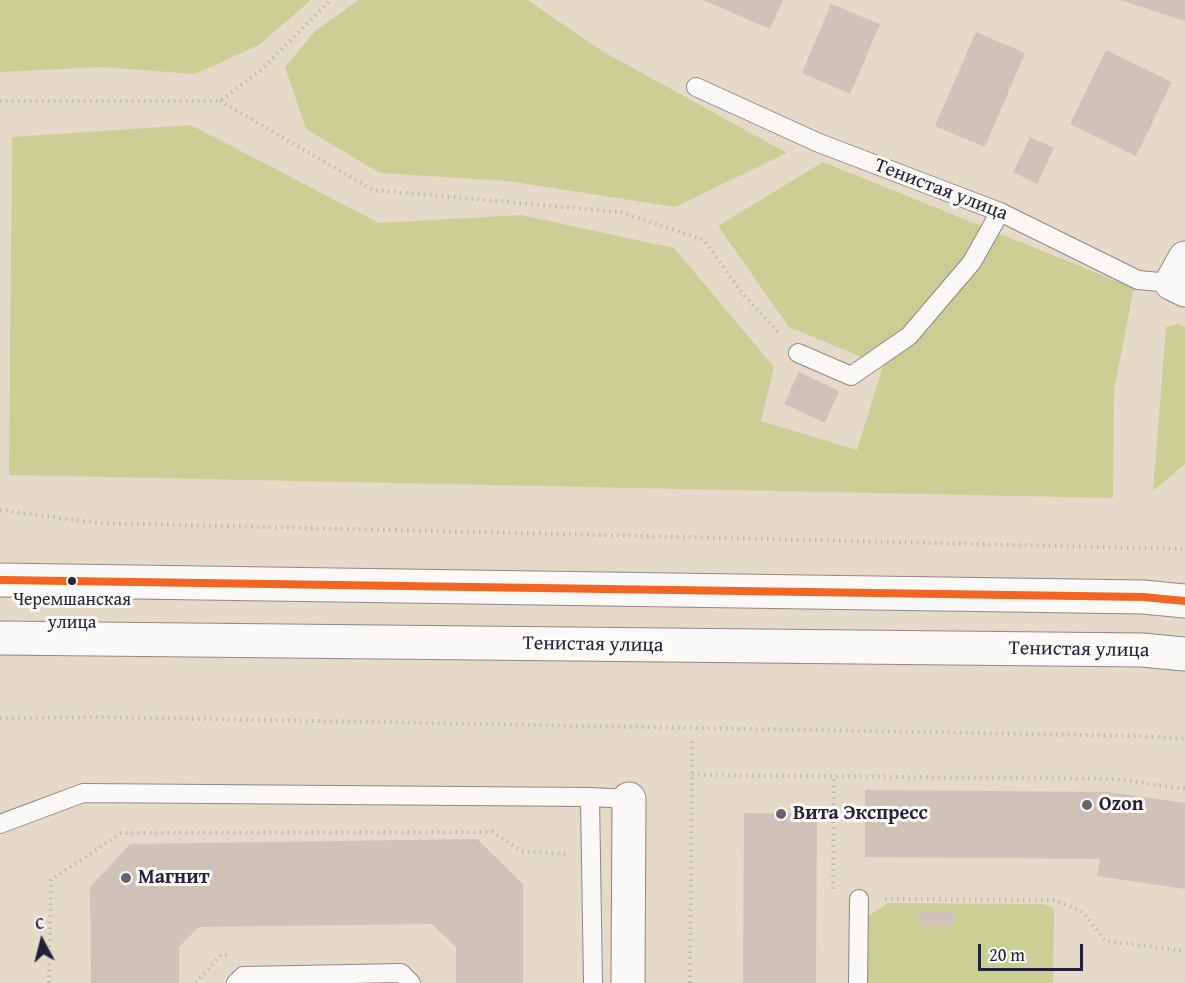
<!DOCTYPE html>
<html>
<head>
<meta charset="utf-8">
<style>
  body { margin:0 }
  #map { position:relative; width:1185px; height:983px; overflow:hidden; background:#e5d9c8; font-family:"Gentium Book Plus",serif }
  canvas { display:block }
  .north { position:absolute; left:12px; top:911px; width:60px; height:60px; -webkit-text-stroke:4px #fdfcf7; paint-order:stroke; rotate:353deg; font-size:16px; font-weight:700; line-height:24px; text-align:center; color:#22223b }
  .north::after { content:''; display:block; margin:auto; width:21px; height:27px; background:#22223b; clip-path:polygon(50% 0,100% 100%,50% 72%,0 100%) }
  .scale { position:absolute; left:978px; top:944px; width:105px; height:27px; box-sizing:border-box; border:3px solid #22223b; border-top:0; padding-left:8px; font-size:18px; line-height:21px; white-space:nowrap; color:#22223b; -webkit-text-stroke:4px #fdfcf7; paint-order:stroke }
</style>
</head>
<body>
<div id="map">
<canvas width="1185" height="983"></canvas>
<div class="north">С</div>
<div class="scale">20 m</div>
</div>
<script>
const g = document.querySelector('canvas').getContext('2d');
g.lineJoin = 'round';
function paint(path, color) {
  g.fillStyle = color;
  g.fill(path, 'evenodd');
}
function strokePath(path, color, width, dash) {
  g.strokeStyle = color;
  g.lineWidth = width;
  g.lineCap = dash ? 'butt' : 'round';
  g.setLineDash(dash || []);
  g.stroke(path);
}
function label(font, color, halo, rows, align = 'center') {
  g.font = font + ' "Gentium Book Plus",serif';
  g.lineWidth = 6;
  g.setLineDash([]);
  g.textBaseline = 'middle';
  g.strokeStyle = halo;
  g.fillStyle = color;
  for (const [text, x, y, turn = 0] of rows) {
    g.save();
    g.translate(x, y);
    g.rotate((+turn || 0) * Math.PI / 180);
    g.textAlign = isNaN(turn) ? turn : align;
    if (halo) g.strokeText(text, 0, 0);
    g.fillText(text, 0, 0);
    g.restore();
  }
}
paint(new Path2D(`
  M0 0H311L259 45 195 74 101 67 0 72Z
  M359 0H528L602 51 787 153 675 207 508 181 380 173 306 129 285 67 315 31Z
  M191 125 379 223 521 215 674 248 774 367 761 421 857 450 883 366 789 327 718 226 823 162 1134 288 1114 390 1113 498 9 475 12 137Z
  M1178 324 1185 327V464L1153 491 1166 327Z
  M888 903 1043 904 1054 908 1053 983H868V916Z`), '#cbce93');
paint(new Path2D(`
  M703 0H783L770 29Z
  M1120 0H1185V21Z
  M831 4 880 24 850 94 802 73Z
  M976 32 1025 53 985 147 935 126Z
  M1106 50 1172 82 1136 156 1070 124Z
  M1030 137 1054 148 1037 184 1013 172Z
  M799 372 839 391 825 423 784 404Z
  M865 790 1109 792 1185 803V889L1097 876 1100 859 865 857Z
  M744 813 817 814 816 983H743Z
  M477 839 523 884V983H456V947L432 924 199 927 179 947V983H91L90 887 130 844Z
  M920 911 954 912V925H920Z`), '#cfc0b8');
const service = new Path2D(`
  M696 87 819 143 1000 212 1138 280 1171 283
  M798 353 851 376 909 336 972 262 1000 212
  M590 797 593 983
  M0 824 83 793 590 797 629 799
  M236 983 243 976 401 973 411 983
  M858 983 859 899`);
const minor = new Path2D(`
  M1185 258 1171 283 1185 290
  M628 983 629 799`);
const secondary = new Path2D(`
  M0 580 1143 597 1185 601
  M0 638 1142 650 1185 654`);
strokePath(service, '#8c8682', 20);
strokePath(minor, '#8c8682', 35);
strokePath(secondary, '#8c8682', 35);
strokePath(new Path2D(`
  M0 101H220L261 70 331 0
  M220 101 373 190 620 212 704 240 742 293 780 334
  M0 510 98 523 1185 549
  M0 718 97 717 1138 736 1185 739
  M692 775 1115 779 1185 789
  M833 889 834 776
  M885 899 1055 900 1083 912 1105 941 1185 951
  M49 983 51 880 121 833 493 832 521 851 566 854
  M196 983 221 955H227
  M690 983 692 741`), '#bbbab9', 4, [1.5, 4.5]);
strokePath(service, '#fbf9f7', 18);
strokePath(minor, '#fbf9f7', 33);
strokePath(secondary, '#fbf9f7', 33);
strokePath(new Path2D(`
  M0 580 1143 597 1185 601`), '#f26522', 8);
for (const [x, y, r, color] of [
  [72,581,5,"#22223b"],
  [1087,805,6,"#66626c"],
  [781,814,6,"#66626c"],
  [126,878,6,"#66626c"]
]) {
  const dot = new Path2D();
  dot.arc(x, y, r, 0, 2 * Math.PI);
  g.fillStyle = color;
  g.fill(dot);
  strokePath(dot, '#fdfcf7', 2);
}
label('18px', '#22223b', '#fdfcf7', [
  ["Черемшанская",72,600],
  ["улица",72,623]
]);
label('20px', '#22223b', '#fdfcf7', [
  ["Тенистая улица",941,190,21],
  ["Тенистая улица",593,645,1],
  ["Тенистая улица",1079,650,1]
]);
label('bold 20px', '#22223b', '#fdfcf7', [
  ["Ozon",1099,805],
  ["Вита Экспресс",793,814],
  ["Магнит",138,878]
], 'left');
</script>
</body>
</html>
